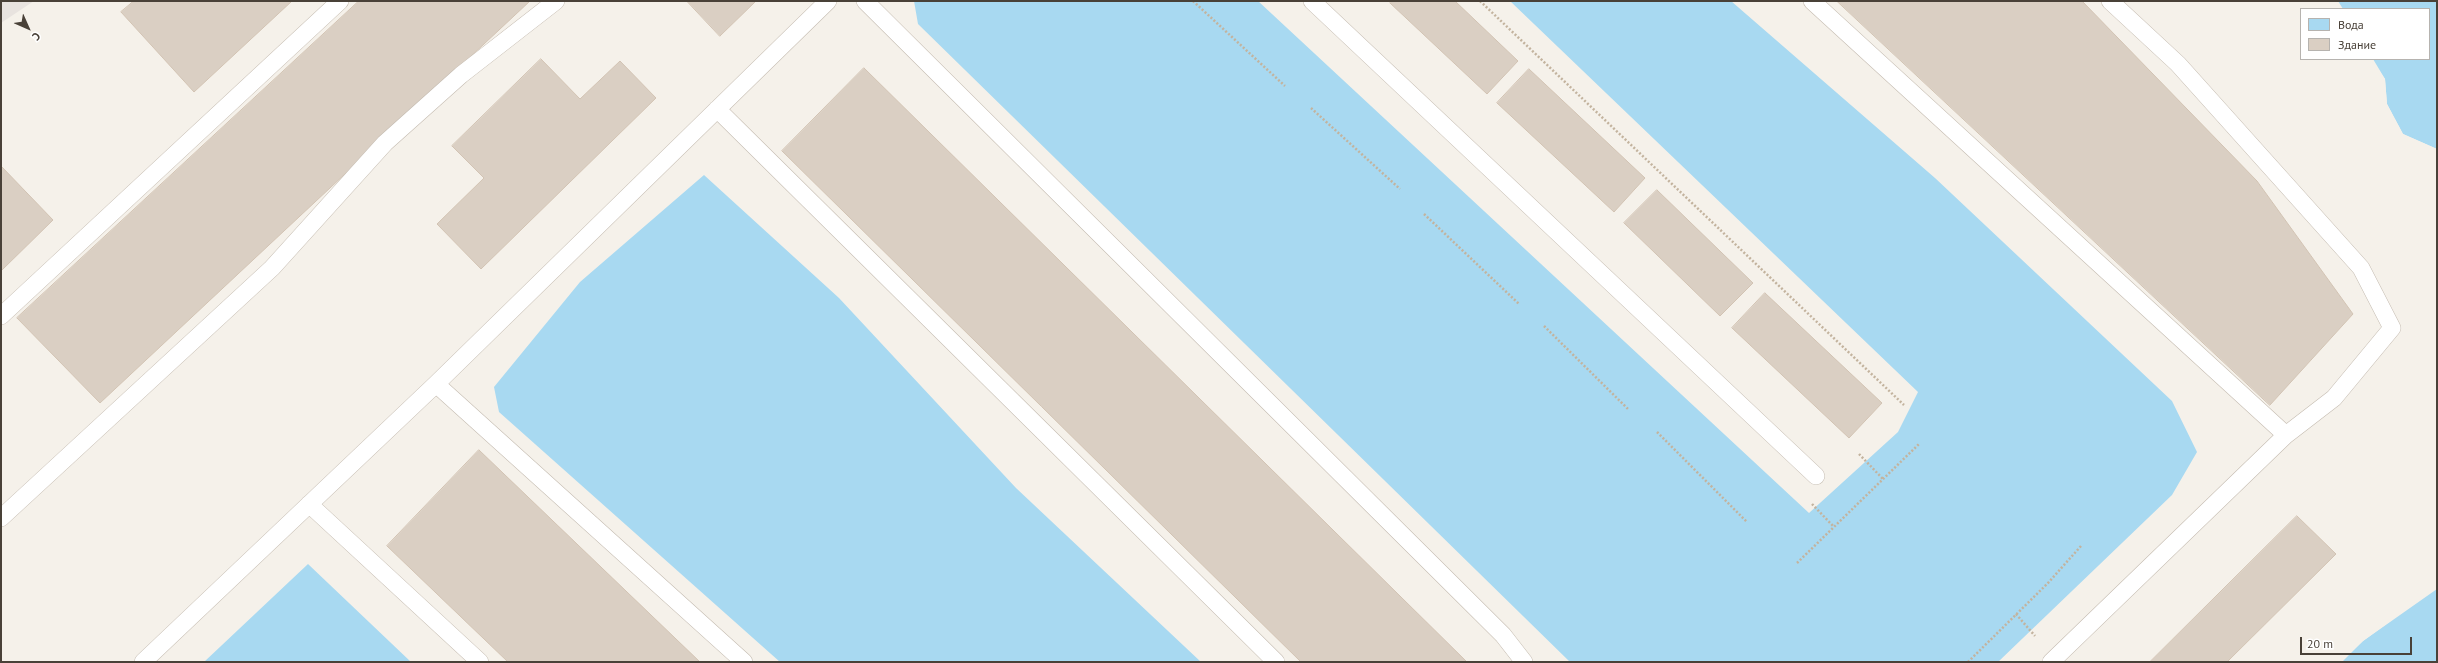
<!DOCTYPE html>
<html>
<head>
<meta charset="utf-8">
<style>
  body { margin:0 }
  #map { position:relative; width:2438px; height:663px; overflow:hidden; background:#f5f1ea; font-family:"PT Sans",sans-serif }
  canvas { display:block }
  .frame { position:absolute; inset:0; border:2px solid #494138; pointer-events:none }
  .legend { position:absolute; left:2300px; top:8px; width:130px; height:52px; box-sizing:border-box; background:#fff; border:1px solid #b6b3af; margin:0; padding:5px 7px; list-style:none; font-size:12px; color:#494138 }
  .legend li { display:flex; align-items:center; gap:8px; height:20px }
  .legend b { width:20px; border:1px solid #b6b3af }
  .north { position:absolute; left:8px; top:8px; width:40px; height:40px; -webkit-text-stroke:3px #fff; paint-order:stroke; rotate:135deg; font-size:11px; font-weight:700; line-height:16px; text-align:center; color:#494138 }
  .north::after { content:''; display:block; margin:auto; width:14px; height:18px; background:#494138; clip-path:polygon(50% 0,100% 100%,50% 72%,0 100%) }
  .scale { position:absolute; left:2300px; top:637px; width:112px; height:18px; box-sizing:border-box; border:2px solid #494138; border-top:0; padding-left:5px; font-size:12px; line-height:14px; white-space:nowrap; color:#494138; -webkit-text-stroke:3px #fff; paint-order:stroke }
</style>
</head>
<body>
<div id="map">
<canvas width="2438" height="663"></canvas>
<div class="frame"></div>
<ul class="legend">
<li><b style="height:11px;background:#a8d9f1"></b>Вода</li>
<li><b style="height:11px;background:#dacfc3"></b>Здание</li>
</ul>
<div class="north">С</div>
<div class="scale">20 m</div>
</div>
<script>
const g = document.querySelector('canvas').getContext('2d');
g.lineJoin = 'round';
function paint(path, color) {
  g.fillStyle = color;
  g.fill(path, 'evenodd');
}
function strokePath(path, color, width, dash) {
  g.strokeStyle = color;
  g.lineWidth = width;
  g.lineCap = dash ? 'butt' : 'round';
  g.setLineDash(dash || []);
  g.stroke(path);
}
paint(new Path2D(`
  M1 1H34L1 23Z`), '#e8e3df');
paint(new Path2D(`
  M914 1H1258L1809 513 1898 432 1918 392 1510 1H1731L1935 178 2172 401 2197 452 2172 495 1998 662H1570L918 24Z
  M2338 1H2437V149L2403 134 2387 104 2385 79 2373 59H2429V9H2343Z
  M704 175 839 298 1016 488 1201 662H780L499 412 494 387 580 282Z
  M308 564 411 662H204Z
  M2437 589V662H2342L2363 641Z`), '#a8d9f1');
paint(new Path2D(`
  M2371 59 2385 79 2387 104 2403 134 2437 149V151L2402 135 2385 104 2383 80Z
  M2437 587 2363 641 2340 662 2362 640Z`), '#f5f1ea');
const building = new Path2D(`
  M134 1H292L194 92 121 12Z
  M359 1H530L100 403 17 318Z
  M687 1H756L720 36Z
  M1392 1H1455L1518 61 1487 94 1390 3Z
  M1837 1H2082L2257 181 2353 314 2270 405Z
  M541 59 580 99 620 61 656 98 481 269 437 224 484 178 452 146Z
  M864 68 1467 662H1301L782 151Z
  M1529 69 1645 178 1614 212 1497 103Z
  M1 166 53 220 1 271Z
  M1657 190 1753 283 1720 316 1624 223Z
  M1765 293 1882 403 1849 438 1732 328Z
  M479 450 700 662H508L387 546Z
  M2297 516 2336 554 2227 662H2150Z`);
paint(building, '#dacfc3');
strokePath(building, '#d2c3b3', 1);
const lane = new Path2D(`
  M865 1 1503 635 1524 662
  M1312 1 1816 476
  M1812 1 2286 435
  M717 109 1276 662
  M1 316 340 1
  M436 384 744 662
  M309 504 480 662
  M1 518 272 268 385 143 461 75 556 1
  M143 662 436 384 828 1
  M2051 662 2286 435 2334 398 2392 328 2361 268 2178 64 2110 1`);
strokePath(lane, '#c4bbb0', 18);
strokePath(new Path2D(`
  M1193 1 1285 86
  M1480 1 1904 405
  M1311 108 1400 189
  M1424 214 1519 304
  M1544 326 1628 409
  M1657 432 1747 522
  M1859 454 1883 479
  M1812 504 1834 527
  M1797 563 1919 444
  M2016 614 2035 636
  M1968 662 2048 583 2081 546`), '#c3b39e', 2.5, [2, 2]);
strokePath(lane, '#fff', 17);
</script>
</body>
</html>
